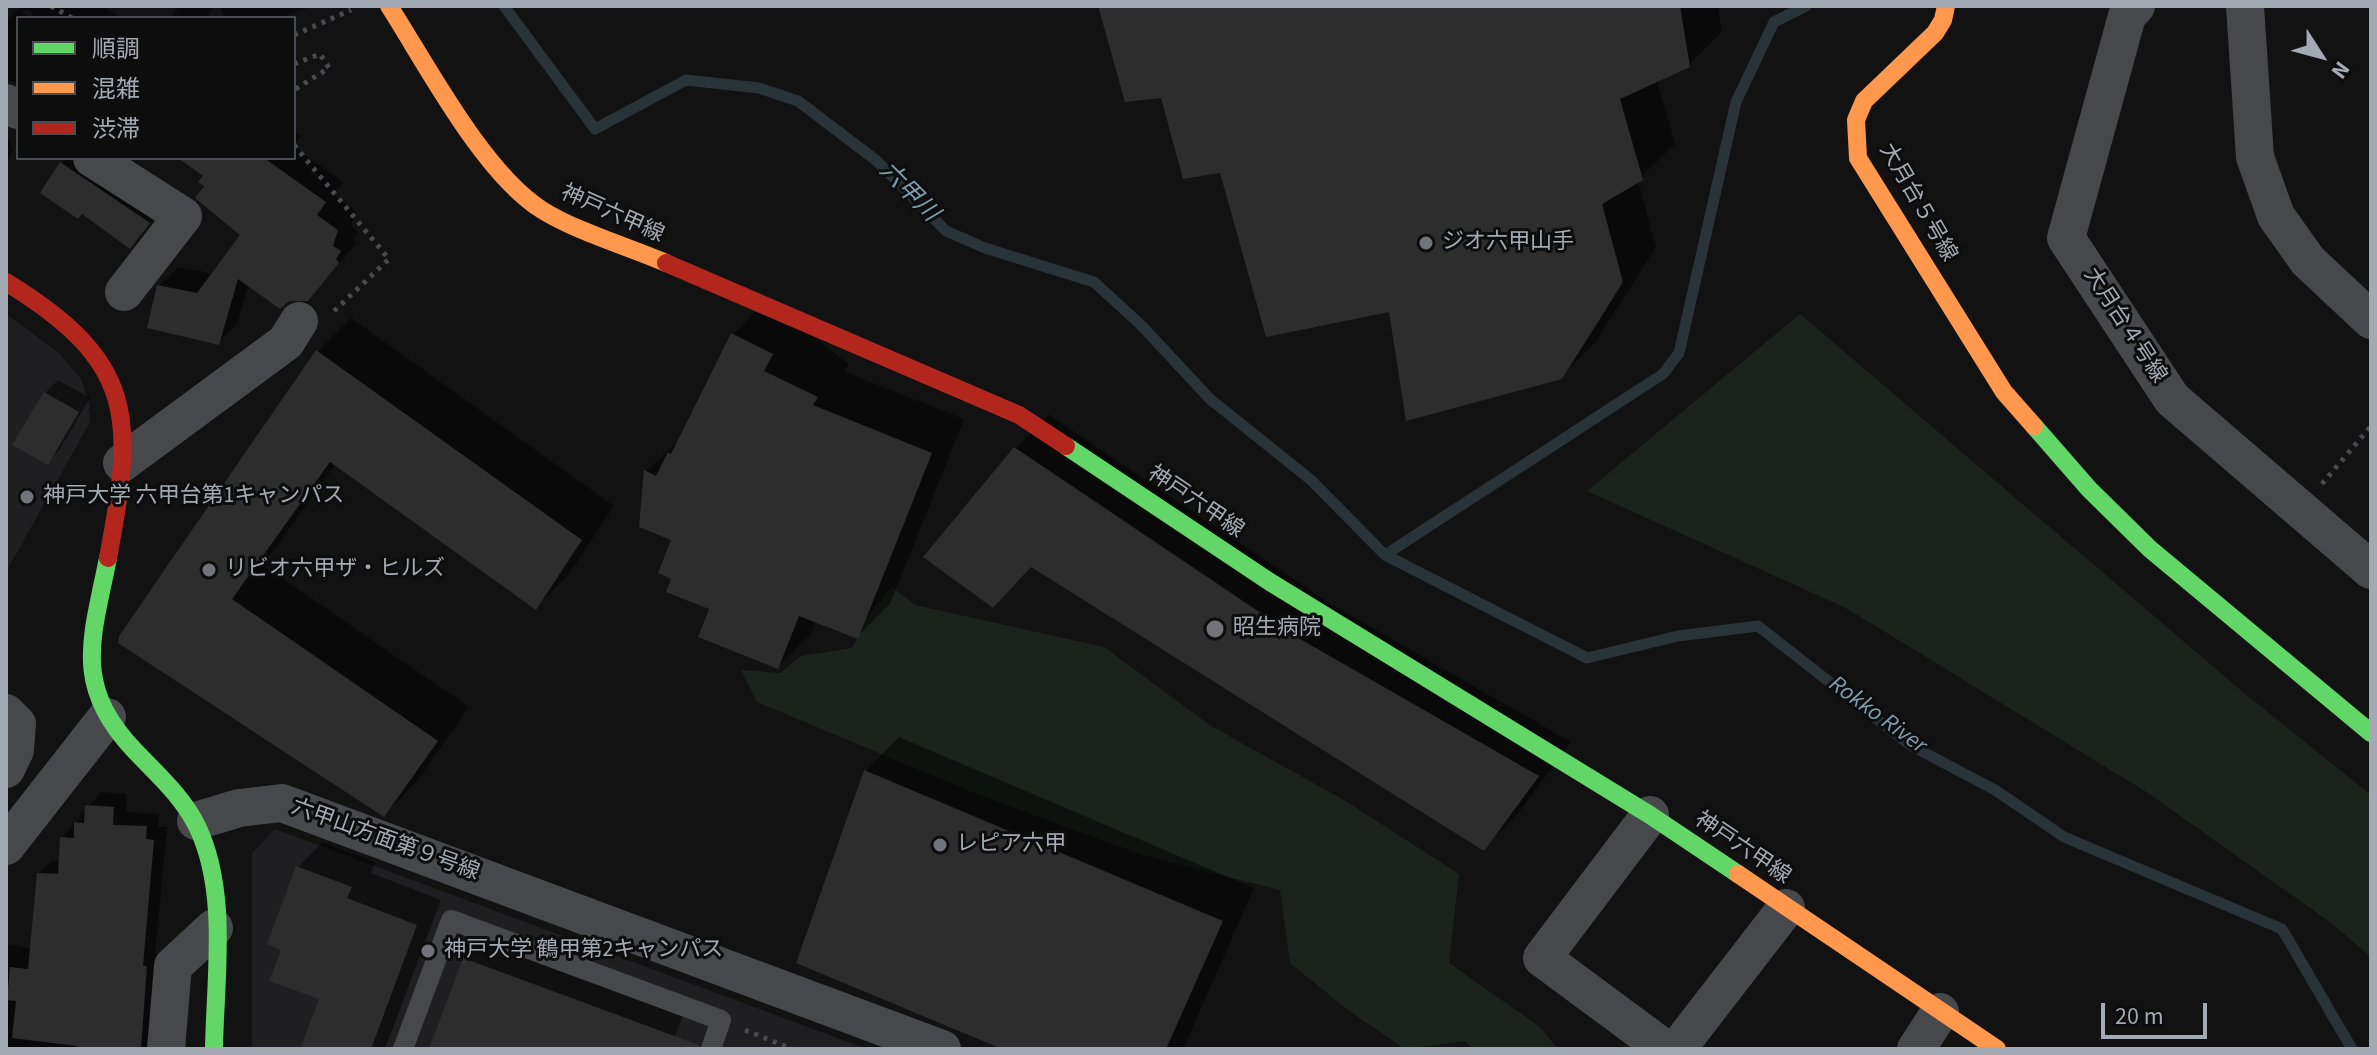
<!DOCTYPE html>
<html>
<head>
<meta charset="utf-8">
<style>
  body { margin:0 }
  #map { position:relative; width:2377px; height:1055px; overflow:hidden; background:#121213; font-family:"Source Sans 3","Noto Sans JP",sans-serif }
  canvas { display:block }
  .frame { position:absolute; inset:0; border:8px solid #a4aab3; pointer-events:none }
  .legend { position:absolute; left:16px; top:16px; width:280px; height:144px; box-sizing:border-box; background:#0d0d0e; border:2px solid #494c50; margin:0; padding:10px 14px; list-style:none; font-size:24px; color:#a4aab3 }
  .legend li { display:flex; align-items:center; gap:16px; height:40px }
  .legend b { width:40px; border:2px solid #494c50 }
  .north { position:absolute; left:2281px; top:16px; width:80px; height:80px; -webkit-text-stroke:6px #0d0d0e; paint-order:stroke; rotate:126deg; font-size:22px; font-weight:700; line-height:32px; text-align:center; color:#a4aab3 }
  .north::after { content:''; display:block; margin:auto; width:28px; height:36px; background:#a4aab3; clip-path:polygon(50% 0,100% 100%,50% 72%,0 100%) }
  .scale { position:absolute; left:2101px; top:1003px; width:106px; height:36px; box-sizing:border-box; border:4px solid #a4aab3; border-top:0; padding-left:10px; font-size:24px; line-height:28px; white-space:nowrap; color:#a4aab3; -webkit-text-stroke:6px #0d0d0e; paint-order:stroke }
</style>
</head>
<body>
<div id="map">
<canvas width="2377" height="1055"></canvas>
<div class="frame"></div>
<ul class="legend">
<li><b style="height:10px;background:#63d668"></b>順調</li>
<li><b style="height:10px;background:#ff974d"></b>混雑</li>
<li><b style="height:10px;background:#b3261e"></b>渋滞</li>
</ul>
<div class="north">N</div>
<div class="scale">20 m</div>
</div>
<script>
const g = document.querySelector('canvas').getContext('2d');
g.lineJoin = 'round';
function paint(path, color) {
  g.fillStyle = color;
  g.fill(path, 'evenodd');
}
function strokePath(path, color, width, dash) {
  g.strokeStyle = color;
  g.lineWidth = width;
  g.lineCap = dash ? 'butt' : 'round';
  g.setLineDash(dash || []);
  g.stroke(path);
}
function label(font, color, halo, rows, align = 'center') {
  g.font = font + ' "Source Sans 3","Noto Sans JP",sans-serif';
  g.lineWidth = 6;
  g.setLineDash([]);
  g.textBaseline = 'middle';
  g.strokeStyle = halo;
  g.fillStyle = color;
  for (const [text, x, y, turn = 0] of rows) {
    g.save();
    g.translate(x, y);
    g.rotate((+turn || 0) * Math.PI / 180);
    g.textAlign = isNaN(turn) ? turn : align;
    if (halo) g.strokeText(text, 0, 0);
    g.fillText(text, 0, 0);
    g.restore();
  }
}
paint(new Path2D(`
  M6 314 59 353 81 379 89 403 90 422 6 572Z
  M275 829 867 1049H252V853Z`), '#1f1f21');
paint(new Path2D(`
  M1800 314 2244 693 2371 795V957L2330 922 2145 791 1846 608 1587 491Z
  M892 587 915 605 1104 647 1211 726 1344 800 1459 874 1449 963 1540 1027 1558 1049H1473L1465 1041 1405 1049 1348 1010 1290 963 1280 890 1142 855 972 792 757 702 741 670 780 673 801 656 852 648 870 613Z`), '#1c231d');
paint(new Path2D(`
  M22 6H104L120 18H33L30 10 21 11 32 18H18V84L6 80V21Z
  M179 6H215L207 18H170Z
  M220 6H312L280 18H224Z
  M1103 6H1718L1722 32 1689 65 1657 80 1675 144 1638 180 1656 247 1595 343 1561 377 1390 309 1162 96Z
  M294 131 301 136 294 145Z
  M6 133 13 150 6 167Z
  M294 147 343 182 334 195 356 211 351 226 358 232 353 239 357 243 307 299 249 284 237 324 218 343 159 286 178 267 214 274 242 234 206 185V175L182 158H294Z
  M65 158H99L167 203 130 246 82 212 43 193Z
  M766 301 849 364 845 372 964 419 890 604 857 637 816 620 811 634 777 667 674 577V539L646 471 681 439 733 335Z
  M351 318 614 506 569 574 536 607 336 464 263 565 469 707 417 781 384 815 120 637 318 351Z
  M58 380 90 398 60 449 47 463 45 393Z
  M1049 415 1329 603 1571 742 1517 815 1483 848 1032 565 1016 448Z
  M899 737 1254 888 1183 1049H1007L799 962 866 771Z
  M101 792 126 794V812L159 814 158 827H167L155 953H160L152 1049H6V944L32 949 39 874 52 860 61 861 62 838Z
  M323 842 375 862 371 873 441 900 385 1049H302L321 998 283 948 298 867Z
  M489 935 686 1007 670 1049H431L464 960Z`), '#0007');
strokePath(new Path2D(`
  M504 6 595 129 686 80 759 88 798 101 877 161 946 231 985 248 1094 282 1141 325 1210 399 1311 480 1385 555 1587 658 1678 636 1758 626 1910 745 1995 790 2064 837 2282 929 2352 1049
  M1385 555 1663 374 1679 353 1736 102 1774 22 1806 6`), '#2a3337', 11);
paint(new Path2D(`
  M1098 6H1680L1690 67 1620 99 1643 180 1602 204 1623 282 1562 379 1406 421 1389 312 1266 337 1220 173 1183 179 1161 98 1125 102Z
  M178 158H264L326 202 317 215 338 230 333 246 341 251 336 259 339 263 308 301H289L280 309 238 279 219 345 147 328 157 285 197 293 240 235 195 198 204 186 198 182 203 176Z
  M60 162 150 223 130 249 82 214 78 219 40 193Z
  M731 333 773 354 764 371 818 397 813 405 932 453 858 639 799 616 778 669 698 637 709 609 666 592 671 579 658 573 671 540 639 527 644 470 656 476 668 452 671 454Z
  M316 350 582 540 536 610 330 462 232 599 438 741 384 817 118 643 119 636Z
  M44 392 79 412 48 465 12 445Z
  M1014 447 1295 636 1539 776 1484 851 1031 567 993 608 923 557Z
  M864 770 1223 921 1166 1049H1002L796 963Z
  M85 805 114 807 113 825 147 826 146 839 154 840 143 966H147L141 1049H76L77 1046 12 1038 16 1001 7 1000 10 967 28 969 37 873 58 874 60 837 74 838V822L84 823Z
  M296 866 352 887 347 898 417 925 371 1049H300L319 999 269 981 281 950 267 944Z
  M463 958 699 1045 698 1049H429Z`), '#2d2d2e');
strokePath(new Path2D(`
  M51 6 72 18
  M294 35 351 10
  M294 64 320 54 329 68 294 90
  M294 145 389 259 332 313
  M2322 484 2371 426
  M745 1030 792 1049`), '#484a4d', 5, [4, 6]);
strokePath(new Path2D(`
  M403 1049 451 920 721 1020 711 1049`), '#47484b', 20);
strokePath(new Path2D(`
  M2136 6 2127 16 2066 238 2172 399 2371 570
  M2245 6 2255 157 2276 216 2308 261 2371 320
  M6 103 18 110
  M92 158 183 216 124 292
  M122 463 286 342 299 321
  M6 713 17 724 15 750 6 769
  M1650 815 1542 958 1665 1049
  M196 821 239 808 282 803 942 1049
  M6 846 107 717
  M166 1049 173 966 214 928
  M1677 1049 1786 908
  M1916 1049 1940 1012`), '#47484b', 38);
strokePath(new Path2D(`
  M2034 426 2089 489 2150 549 2371 733
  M1066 446 1270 582 1650 815 1738 874
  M108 558C92 639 72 685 135 751 158 775 182 796 197 826 229 892 215 978 214 1049`), '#63d668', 18);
strokePath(new Path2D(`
  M389 6C427 65 483 173 542 210 575 231 629 247 666 263
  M1946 6 1943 20 1935 33 1864 101 1856 120 1858 158 2004 392 2034 426
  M1738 874 1997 1049`), '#ff974d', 18);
strokePath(new Path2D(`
  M666 263 1019 415 1066 446
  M6 282C136 362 135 416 108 558`), '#b3261e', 18);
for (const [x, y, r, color] of [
  [1426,243,8,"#71757b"],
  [27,497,8,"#71757b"],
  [209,570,8,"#71757b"],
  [1215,629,10,"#71757b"],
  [940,845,8,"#71757b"],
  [428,951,8,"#71757b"]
]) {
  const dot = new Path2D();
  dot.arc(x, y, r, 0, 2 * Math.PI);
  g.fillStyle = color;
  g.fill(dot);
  strokePath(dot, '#0d0d0e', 3);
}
label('22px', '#a4aab3', '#0d0d0e', [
  ["大月台５号線",1917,203,60],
  ["神戸六甲線",612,215,24],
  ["大月台４号線",2124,326,57],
  ["神戸六甲線",1195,503,34],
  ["六甲山方面第９号線",385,841,20],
  ["神戸六甲線",1742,849,34]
]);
label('22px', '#a4aab3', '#0d0d0e', [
  ["ジオ六甲山手",1442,243],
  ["神戸大学 六甲台第1キャンパス",43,497],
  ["リビオ六甲ザ・ヒルズ",225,570],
  ["昭生病院",1233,629],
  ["レピア六甲",956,845],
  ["神戸大学 鶴甲第2キャンパス",444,951]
], 'left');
label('italic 24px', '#7d9cac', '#0d0d0e', [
  ["六甲川",908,193,45],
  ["Rokko River",1877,716,36]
]);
</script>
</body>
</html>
